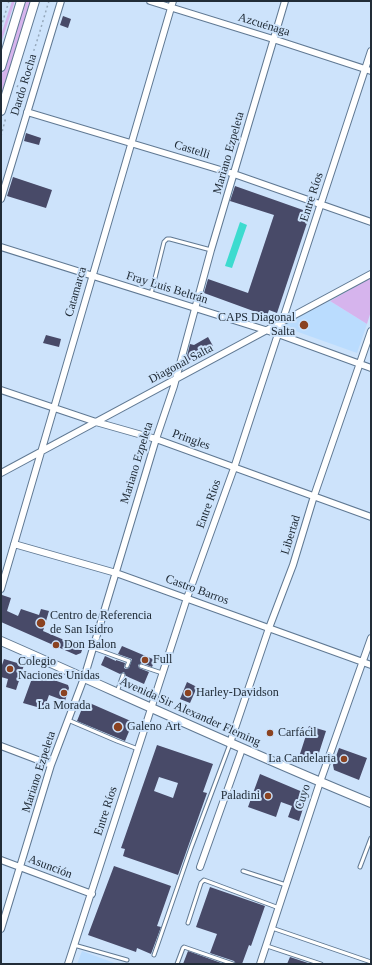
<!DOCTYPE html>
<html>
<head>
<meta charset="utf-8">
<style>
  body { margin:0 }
  #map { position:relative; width:372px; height:965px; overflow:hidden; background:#cde3fb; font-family:"Times New Roman",serif }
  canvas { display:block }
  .frame { position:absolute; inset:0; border:2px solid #212c37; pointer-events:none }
</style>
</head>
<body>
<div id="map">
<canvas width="372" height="965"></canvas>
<div class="frame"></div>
</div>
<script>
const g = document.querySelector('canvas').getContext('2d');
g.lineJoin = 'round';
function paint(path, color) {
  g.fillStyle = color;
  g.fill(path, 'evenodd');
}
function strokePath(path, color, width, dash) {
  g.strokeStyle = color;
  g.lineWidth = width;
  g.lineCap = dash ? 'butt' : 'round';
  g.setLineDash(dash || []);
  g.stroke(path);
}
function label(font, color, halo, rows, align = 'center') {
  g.font = font + ' "Times New Roman",serif';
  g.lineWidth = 4;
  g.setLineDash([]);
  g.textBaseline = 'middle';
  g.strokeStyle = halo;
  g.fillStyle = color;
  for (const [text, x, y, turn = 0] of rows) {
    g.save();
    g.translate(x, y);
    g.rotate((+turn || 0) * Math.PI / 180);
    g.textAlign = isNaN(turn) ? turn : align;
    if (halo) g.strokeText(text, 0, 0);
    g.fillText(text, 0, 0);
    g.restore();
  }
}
paint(new Path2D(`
  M330 301 367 324 357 353 287 328 286 324Z
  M82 951 117 964H77Z`), '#badcfe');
paint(new Path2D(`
  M12 1H15L1 43V35Z
  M25 1H31L1 96V77Z
  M371 278V311L367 324 330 301Z`), '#d6b4ed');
paint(new Path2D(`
  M240 222 247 225 232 268 225 266Z`), '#3ddbcf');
paint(new Path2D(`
  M63 16 71 19 68 28 60 25Z
  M26 133 41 138 39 145 24 141Z
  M13 177 52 190 46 208 7 196Z
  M235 186 303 210 302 214 309 217 277 313 269 310 267 316 204 293 208 279 248 293 274 215 230 201Z
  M46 335 61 339 59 347 43 343Z
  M208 337 213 346 187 362 186 360 190 344 194 345Z
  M2 595 11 598 7 611 18 616 21 609 39 615 41 609 49 611 43 631 76 645 78 640 85 641 81 653 76 655 1 622Z
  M122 646 155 660 152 667 142 663 138 665 139 668 149 672 144 684 126 676 124 672 120 674 101 665 105 656 116 661V660L125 663 124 668 126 669 129 668 132 659 118 654Z
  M4 659 24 665 16 690 6 687 8 679 1 677V668Z
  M34 673 68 685 69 688 65 701 49 695 44 709 23 703Z
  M187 682 197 687 190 703 180 699Z
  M85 701 133 722 125 741 77 721Z
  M309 726 326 731 317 759 300 754Z
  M157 745 213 764 203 792 207 793 178 875 123 856 125 849 121 848ZM159 777 178 783 173 798 154 791Z
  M339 748 367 758 359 780 334 770 333 765Z
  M260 774 305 793 307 796 299 821 288 817 292 806 281 802 276 817 248 807Z
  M114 866 171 886 157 926 161 927 151 954 137 948 136 952 88 935Z
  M210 887 265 906 251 946 249 945 242 964H236L234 961 210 953 217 934 196 927Z
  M188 951 224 964H183Z
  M290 957 308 963V964H287Z`), '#484a68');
const service = new Path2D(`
  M151 294 164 242 167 239H170L211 250
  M93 648 129 661 127 666
  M141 666 162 673
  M117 692 123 675
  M68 720 117 741 138 749
  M360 867 371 838
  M243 871 286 885
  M188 923 201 883 204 880 279 908
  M272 928 371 962
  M74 945 127 960
  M267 946 321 964
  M154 955 191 848 230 744
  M177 964 183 948 184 947 233 964`);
const minor = new Path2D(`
  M150 1 273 39 371 71
  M27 112 234 174 371 222
  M1 199 61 1
  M1 247 278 334 371 368
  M1 390 96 422 156 439 371 517
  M1 473 371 274
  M14 544 116 573 371 665
  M1 589 173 1
  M230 743 269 628 293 565 314 496 371 331
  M1 746 51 765
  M1 860 92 894
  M200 867 242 749
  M1 929 51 765 84 678 156 439 174 386 211 250 285 1
  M68 964 187 598 234 468 371 51
  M260 964 320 782 371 638`);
const secondary = new Path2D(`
  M1 67 21 1
  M1 111 35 1
  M1 641C124 695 246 752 371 803`);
strokePath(service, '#607993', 5);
strokePath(minor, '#607993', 8);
strokePath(secondary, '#607993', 10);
strokePath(new Path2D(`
  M1 27 9 1
  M17 87C33 62 40 29 49 1
  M1 136 6 117`), '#96a9bc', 1.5, [2, 3]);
strokePath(service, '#fff', 3);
strokePath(minor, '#fff', 6);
strokePath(secondary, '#fff', 8);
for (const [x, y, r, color] of [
  [304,325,5,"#8b4321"],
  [41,623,5,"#8b4321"],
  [56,645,4,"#8b4321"],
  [145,660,4,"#8b4321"],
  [10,669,4,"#8b4321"],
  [64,693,4,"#8b4321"],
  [188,693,4,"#8b4321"],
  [118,727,5,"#8b4321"],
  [270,733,4,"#8b4321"],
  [344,759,4,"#8b4321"],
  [268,796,4,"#8b4321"]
]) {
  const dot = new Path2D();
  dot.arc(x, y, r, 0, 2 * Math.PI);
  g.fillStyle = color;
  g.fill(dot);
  strokePath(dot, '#cde3fb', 1.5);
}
label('12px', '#212c37', '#cde3fb', [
  ["Azcuénaga",264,25,17],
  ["Dardo Rocha",24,85,-73],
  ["Castelli",192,150,17],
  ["Mariano Ezpeleta",229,153,-74],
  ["Entre Ríos",312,197,-72],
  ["Fray Luis Beltrán",167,288,17],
  ["Catamarca",76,292,-74],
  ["Diagonal Salta",181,364,-28],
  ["Pringles",191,440,20],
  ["Mariano Ezpeleta",137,463,-73],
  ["Entre Ríos",209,504,-70],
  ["Libertad",291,535,-73],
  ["Castro Barros",197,590,20],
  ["Avenida Sir Alexander Fleming",190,712,24],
  ["Mariano Ezpeleta",39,772,-72],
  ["Cuyo",303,797,-72],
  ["Entre Ríos",106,811,-72],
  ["Asunción",50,867,21]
]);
label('12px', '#212c37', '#cde3fb', [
  ["CAPS Diagonal",295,318,"right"],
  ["Salta",295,332,"right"],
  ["Centro de Referencia",50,616],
  ["de San Isidro",50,630],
  ["Don Balon",64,645],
  ["Full",153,660],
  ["Colegio",18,662],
  ["Naciones Unidas",18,676],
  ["Harley-Davidson",196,693],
  ["La Morada",64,706,"center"],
  ["Galeno Art",127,727],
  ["Carfácil",278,733],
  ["La Candelaria",336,759,"right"],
  ["Paladini",260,796,"right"]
], 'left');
</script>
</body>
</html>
